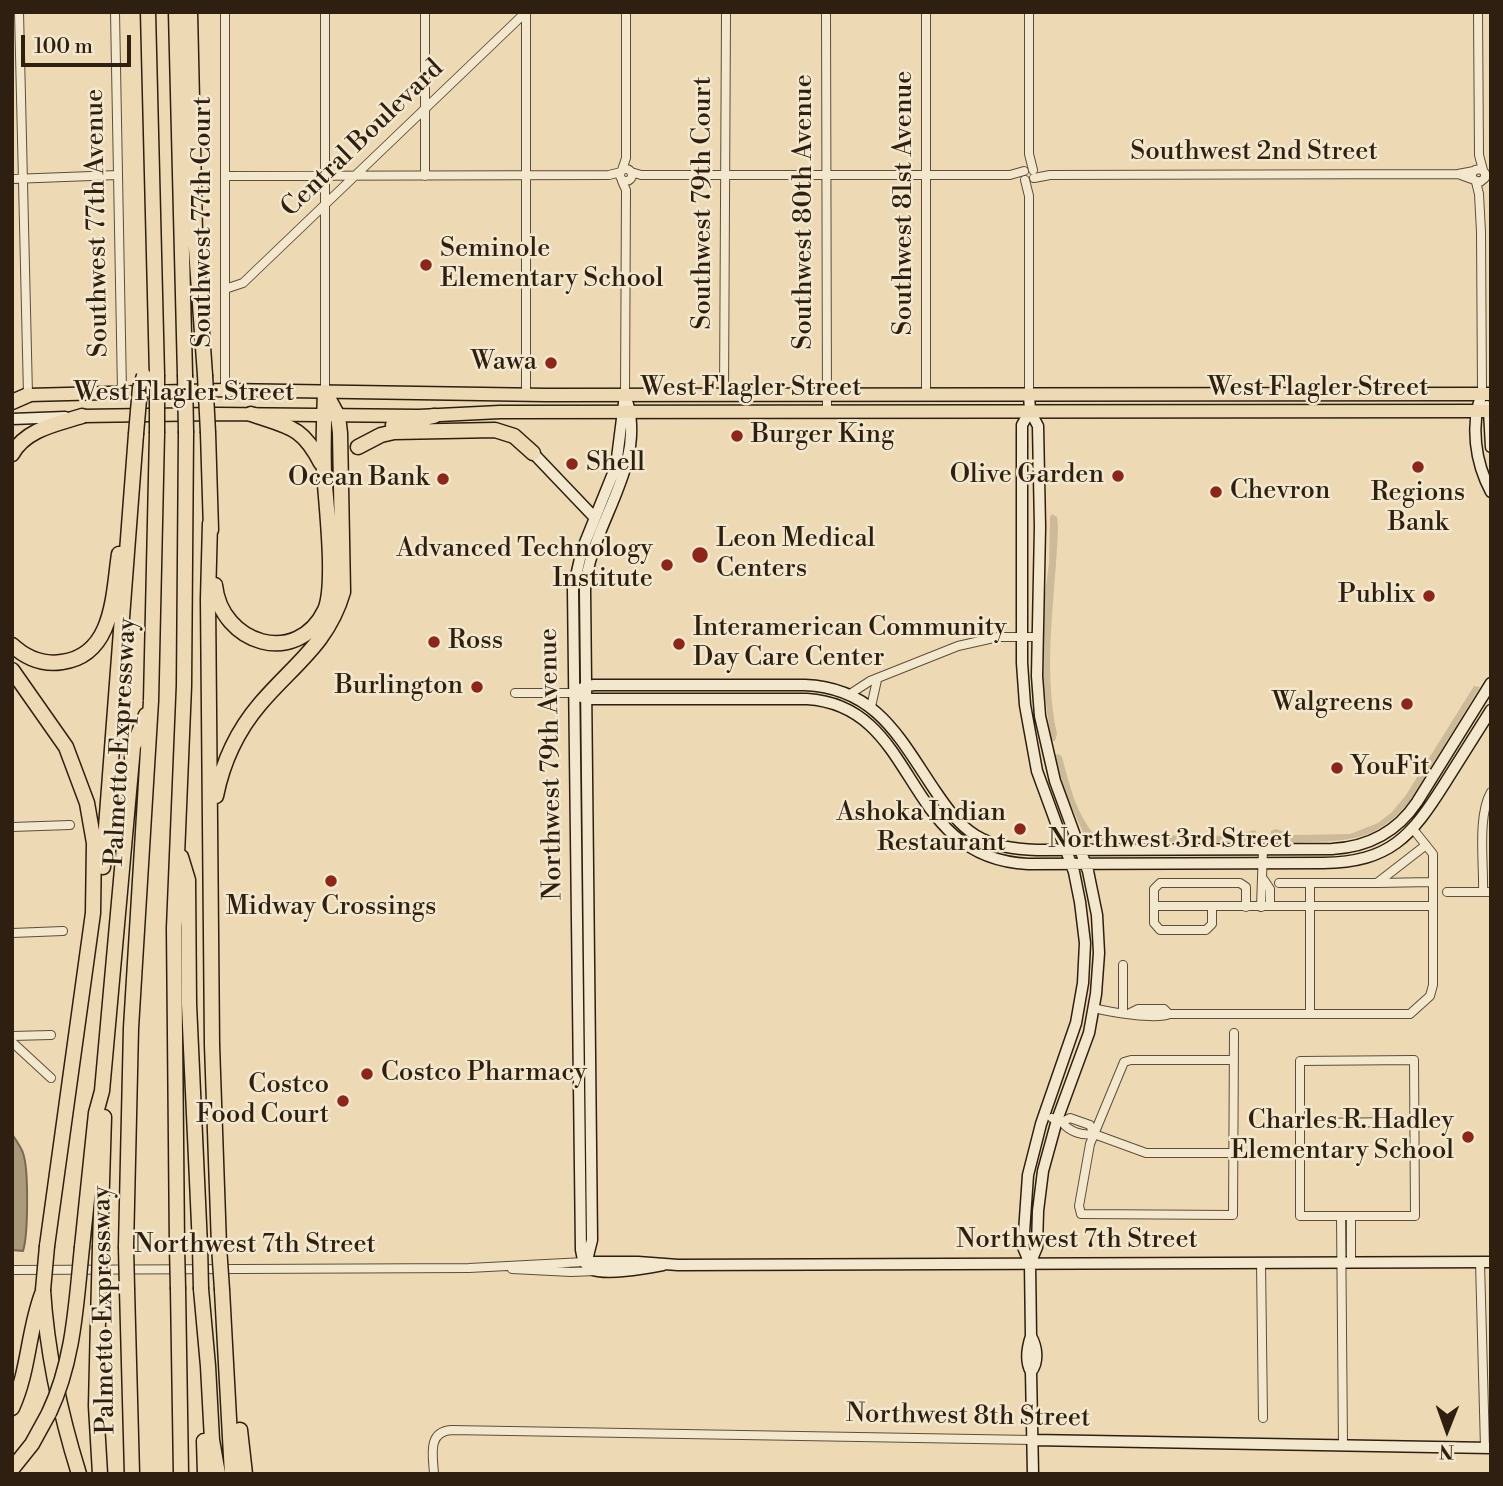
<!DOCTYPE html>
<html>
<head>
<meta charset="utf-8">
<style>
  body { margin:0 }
  #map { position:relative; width:1503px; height:1486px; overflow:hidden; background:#eddab4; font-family:"Libre Bodoni",serif }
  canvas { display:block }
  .frame { position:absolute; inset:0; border:14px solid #2e1f10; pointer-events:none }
  .north { position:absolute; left:1412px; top:1395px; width:70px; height:70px; -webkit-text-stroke:5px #f3e7ce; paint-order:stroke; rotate:181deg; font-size:19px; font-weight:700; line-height:28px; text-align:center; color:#2e1f10 }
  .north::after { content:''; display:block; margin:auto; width:24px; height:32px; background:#2e1f10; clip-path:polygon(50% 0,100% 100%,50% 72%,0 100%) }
  .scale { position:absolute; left:21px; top:35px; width:110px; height:32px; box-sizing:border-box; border:4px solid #2e1f10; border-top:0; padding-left:9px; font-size:21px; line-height:24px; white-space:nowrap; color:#2e1f10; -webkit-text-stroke:5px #f3e7ce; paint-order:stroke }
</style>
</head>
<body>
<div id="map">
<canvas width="1503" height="1486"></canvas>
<div class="frame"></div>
<div class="north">N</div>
<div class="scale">100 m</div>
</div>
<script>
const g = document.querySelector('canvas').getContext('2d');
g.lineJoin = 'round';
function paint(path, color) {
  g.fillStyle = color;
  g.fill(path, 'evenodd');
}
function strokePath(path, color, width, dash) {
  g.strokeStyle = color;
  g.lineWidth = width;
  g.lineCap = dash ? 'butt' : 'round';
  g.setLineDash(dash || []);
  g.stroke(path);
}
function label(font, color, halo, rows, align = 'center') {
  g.font = font + ' "Libre Bodoni",serif';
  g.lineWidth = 5;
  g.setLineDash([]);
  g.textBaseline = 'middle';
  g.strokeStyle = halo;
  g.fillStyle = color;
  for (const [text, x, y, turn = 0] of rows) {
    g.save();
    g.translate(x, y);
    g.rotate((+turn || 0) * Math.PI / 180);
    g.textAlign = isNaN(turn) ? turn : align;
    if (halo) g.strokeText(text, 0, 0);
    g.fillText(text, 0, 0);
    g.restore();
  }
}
paint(new Path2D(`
  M1052 514 1057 517 1058 527C1056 595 1042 666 1057 734L1055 741H1051L1043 680V608L1049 563 1050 517Z
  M1474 686 1480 687 1410 801C1381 836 1357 841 1313 842 1296 842 1284 845 1271 837V831L1276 829 1293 835 1350 834 1378 823 1392 812 1406 795Z
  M1059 754 1062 757C1069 783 1076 814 1095 835L1234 836 1254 830 1256 831 1257 836 1246 842 1087 841 1066 795 1055 755Z`), '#cdba98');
const water = new Path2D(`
  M12 1134C16 1140 21 1147 23 1153 29 1170 28 1236 23 1251L12 1250Z`);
paint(water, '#ac9a7c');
strokePath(water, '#7a6951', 2);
const street = new Path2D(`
  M19 12 28 395
  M115 12 122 391
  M225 12V390
  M325 12V392
  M826 12 827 411
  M926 12V394
  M1029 12V154L1033 170
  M1478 12 1479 155 1483 170
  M620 175a6 6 0 1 1 12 0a6 6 0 1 1-12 0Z
  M622 170 626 158V12
  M631 172 641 175H1010L1024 171
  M1458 174 1480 182 1485 178V173L1481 169 1475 170 1472 173V179
  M225 176 609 175 621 172
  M425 176V12
  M1034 178 1050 175 1458 174 1474 171
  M12 179 118 175
  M1025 180 1029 196V394
  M622 181 626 190 625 395
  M1476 182 1479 194 1481 232 1482 393
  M225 289 243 283 526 12
  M526 395V12
  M724 395 726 12
  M515 693H574
  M850 694 870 681 958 646 998 637H1036
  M871 707 877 680
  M12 827 70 825
  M1426 845 1377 883 1433 882
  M1264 880 1270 889V906
  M1279 883H1377
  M1310 883V1014
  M1447 892H1491
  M1483 892C1484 864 1477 816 1491 792
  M1154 906V889L1160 883H1240L1246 887V907
  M1212 907V924L1206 930H1160L1154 923V906H1433
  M1261 907 1263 849
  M12 933 63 931
  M1094 1008C1108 1012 1158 1020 1169 1014H1410L1430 996 1433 985V854L1413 829
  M1123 1012V965
  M1130 1013 1138 1009H1164L1169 1014
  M1234 1033 1233 1215 1081 1214 1079 1206 1090 1144 1124 1062 1131 1060H1234
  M12 1036 51 1035
  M12 1042 51 1078
  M1414 1060 1415 1216H1300V1061Z
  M1052 1118 1062 1122C1069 1132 1083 1136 1094 1134L1090 1125 1070 1118 1062 1122
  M1300 1123 1414 1122
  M1094 1134 1146 1153H1234
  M1341 1216 1343 1445
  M1480 1262 1485 1448
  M1261 1263 1263 1418
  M1351 1263V1216
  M512 1269 571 1272 597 1271
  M12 1270 469 1268 584 1262
  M434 1474C433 1456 427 1432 451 1430L1033 1440`);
const secondary = new Path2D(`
  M1482 393C1470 425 1475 462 1491 492
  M1029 394 1030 411 1022 425V663L1025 705 1037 771 1074 872 1080 902 1085 943 1083 983 1076 1023 1041 1124 1028 1175 1023 1247 1030 1264
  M625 395 616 466 582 550 573 589 581 1250C582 1258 584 1265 591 1269 606 1276 647 1268 663 1265
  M1487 406 1489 411 1491 447
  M1030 411 1038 426 1040 527 1037 676 1040 716 1055 781 1088 871 1097 915 1099 953 1096 994 1089 1033 1057 1120 1043 1171 1038 1211 1037 1247 1030 1264 1031 1336C1027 1348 1025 1361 1031 1372 1039 1362 1037 1347 1031 1336
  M12 419 65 417
  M533 453 595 518
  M574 693 586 686 594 685H805C877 688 900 739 936 792 947 808 958 824 975 835 995 847 1015 849 1037 850L1332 849C1368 847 1397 832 1417 802L1491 683
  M574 693 586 699H807C921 706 900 858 1028 864L1323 863C1390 862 1411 837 1445 783 1460 759 1476 734 1491 710
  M584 1262H638L678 1265 1491 1262
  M584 1262 588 1256 592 1240 585 590C589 526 645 471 628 404
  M1031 1372 1033 1474
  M1033 1440 1491 1448`);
const primary = new Path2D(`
  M28 395 225 390 546 395 1491 394
  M82 416 217 414 419 416 500 412 1491 411`);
const highway = new Path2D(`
  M148 12 157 375
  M176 12 185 375
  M190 12 195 234 205 375
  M12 402 28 395
  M251 414C289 427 302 426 321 463
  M393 425 434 416
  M208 433 211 530
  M358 447 381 435 394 432 495 430 514 436 533 453
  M12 454C26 429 57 424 82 416
  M210 523 208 599 212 1045 219 1246
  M215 585C221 644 297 668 325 610 336 585 326 503 324 472 323 445 324 419 325 392
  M12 645C26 658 43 665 62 662 114 655 113 594 119 554
  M12 670 66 747 87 803 94 843 93 913 47 1246
  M216 796C223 761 237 731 260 704 293 665 328 644 343 592L340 433 338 416 325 392
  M181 857 188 880 189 1004 200 1246
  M103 867 136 434
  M100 1246 104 1117
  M82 1247 96 1113 102 1091 133 747 146 715
  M126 1247 131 1028 151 701 157 433
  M177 1247 174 928 184 686 186 433
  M127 1289 132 1474
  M178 1289 181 1474
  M201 1289 208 1366 212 1440 218 1474
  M43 1290C47 1353 60 1413 79 1474
  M222 1290 232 1474
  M98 1321 96 1406 100 1474
  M12 1408C29 1371 28 1331 42 1294
  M240 1430 245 1474
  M204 1441 205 1474
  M12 1469 32 1444 49 1413`);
strokePath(street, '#5e4e39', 10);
strokePath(secondary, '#2e1f10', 13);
strokePath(primary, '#2e1f10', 15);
strokePath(highway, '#2e1f10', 17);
strokePath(street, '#f3e7ce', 8);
strokePath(secondary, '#f3e7ce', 10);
strokePath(primary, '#eddab4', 12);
strokePath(highway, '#eddab4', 14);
const highwayBridge = new Path2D(`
  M185 375 186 433
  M205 375 208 433
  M157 433V375
  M136 434 140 388 144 376
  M200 1246 201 1289
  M219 1246 222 1290
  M126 1247 127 1289
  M177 1247 178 1289
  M43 1290 47 1246
  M98 1321 100 1246
  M49 1413C74 1360 76 1304 82 1247`);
strokePath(highwayBridge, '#2e1f10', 17, []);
strokePath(highwayBridge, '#eddab4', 14);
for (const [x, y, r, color] of [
  [426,265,7,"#8f2418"],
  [551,363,7,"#8f2418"],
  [737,436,7,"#8f2418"],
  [572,464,7,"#8f2418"],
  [1418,467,7,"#8f2418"],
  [1118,476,7,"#8f2418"],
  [443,479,7,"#8f2418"],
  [1216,492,7,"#8f2418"],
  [700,555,9,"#8f2418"],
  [667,565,7,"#8f2418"],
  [1429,596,7,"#8f2418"],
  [434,642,7,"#8f2418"],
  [679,644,7,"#8f2418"],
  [477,687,7,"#8f2418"],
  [1407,704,7,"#8f2418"],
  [1337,768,7,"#8f2418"],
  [1020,829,7,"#8f2418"],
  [331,881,7,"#8f2418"],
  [367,1074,7,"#8f2418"],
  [343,1101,7,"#8f2418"],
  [1468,1137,7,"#8f2418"]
]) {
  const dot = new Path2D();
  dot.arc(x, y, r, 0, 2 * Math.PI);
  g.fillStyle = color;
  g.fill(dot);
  strokePath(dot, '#f3e7ce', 2.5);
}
label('26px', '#2e1f10', '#f3e7ce', [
  ["Central Boulevard",363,139,-44],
  ["Southwest 2nd Street",1254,153],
  ["Southwest 79th Court",704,203,-90],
  ["Southwest 81st Avenue",905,203,-90],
  ["Southwest 80th Avenue",805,212,-90],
  ["Southwest 77th Court",204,222,-90],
  ["Southwest 77th Avenue",98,223,-91],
  ["West Flagler Street",751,389],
  ["West Flagler Street",1318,389],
  ["West Flagler Street",184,394],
  ["Palmetto Expressway",122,742,-87],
  ["Northwest 79th Avenue",552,764,-91],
  ["Northwest 3rd Street",1170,841],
  ["Northwest 7th Street",1077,1241],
  ["Northwest 7th Street",255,1246],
  ["Palmetto Expressway",105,1310,-91],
  ["Northwest 8th Street",968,1417,1]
]);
label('26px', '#2e1f10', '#f3e7ce', [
  ["Seminole",440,250,"left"],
  ["Elementary School",440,280,"left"],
  ["Wawa",537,363],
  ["Burger King",751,436,"left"],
  ["Shell",586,464,"left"],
  ["Olive Garden",1104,476],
  ["Ocean Bank",429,479],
  ["Chevron",1230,492,"left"],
  ["Regions",1418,494,"center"],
  ["Bank",1418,524,"center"],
  ["Leon Medical",716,540,"left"],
  ["Centers",716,570,"left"],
  ["Advanced Technology",653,550],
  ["Institute",653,580],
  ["Publix",1415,596],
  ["Interamerican Community",693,629,"left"],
  ["Day Care Center",693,659,"left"],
  ["Ross",448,642,"left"],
  ["Burlington",463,687],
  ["Walgreens",1393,704],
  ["YouFit",1351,768,"left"],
  ["Ashoka Indian",1006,814],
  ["Restaurant",1006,844],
  ["Midway Crossings",331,908,"center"],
  ["Costco Pharmacy",381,1074,"left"],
  ["Costco",329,1086],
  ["Food Court",329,1116],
  ["Charles R. Hadley",1454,1122],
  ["Elementary School",1454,1152]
], 'right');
</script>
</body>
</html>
